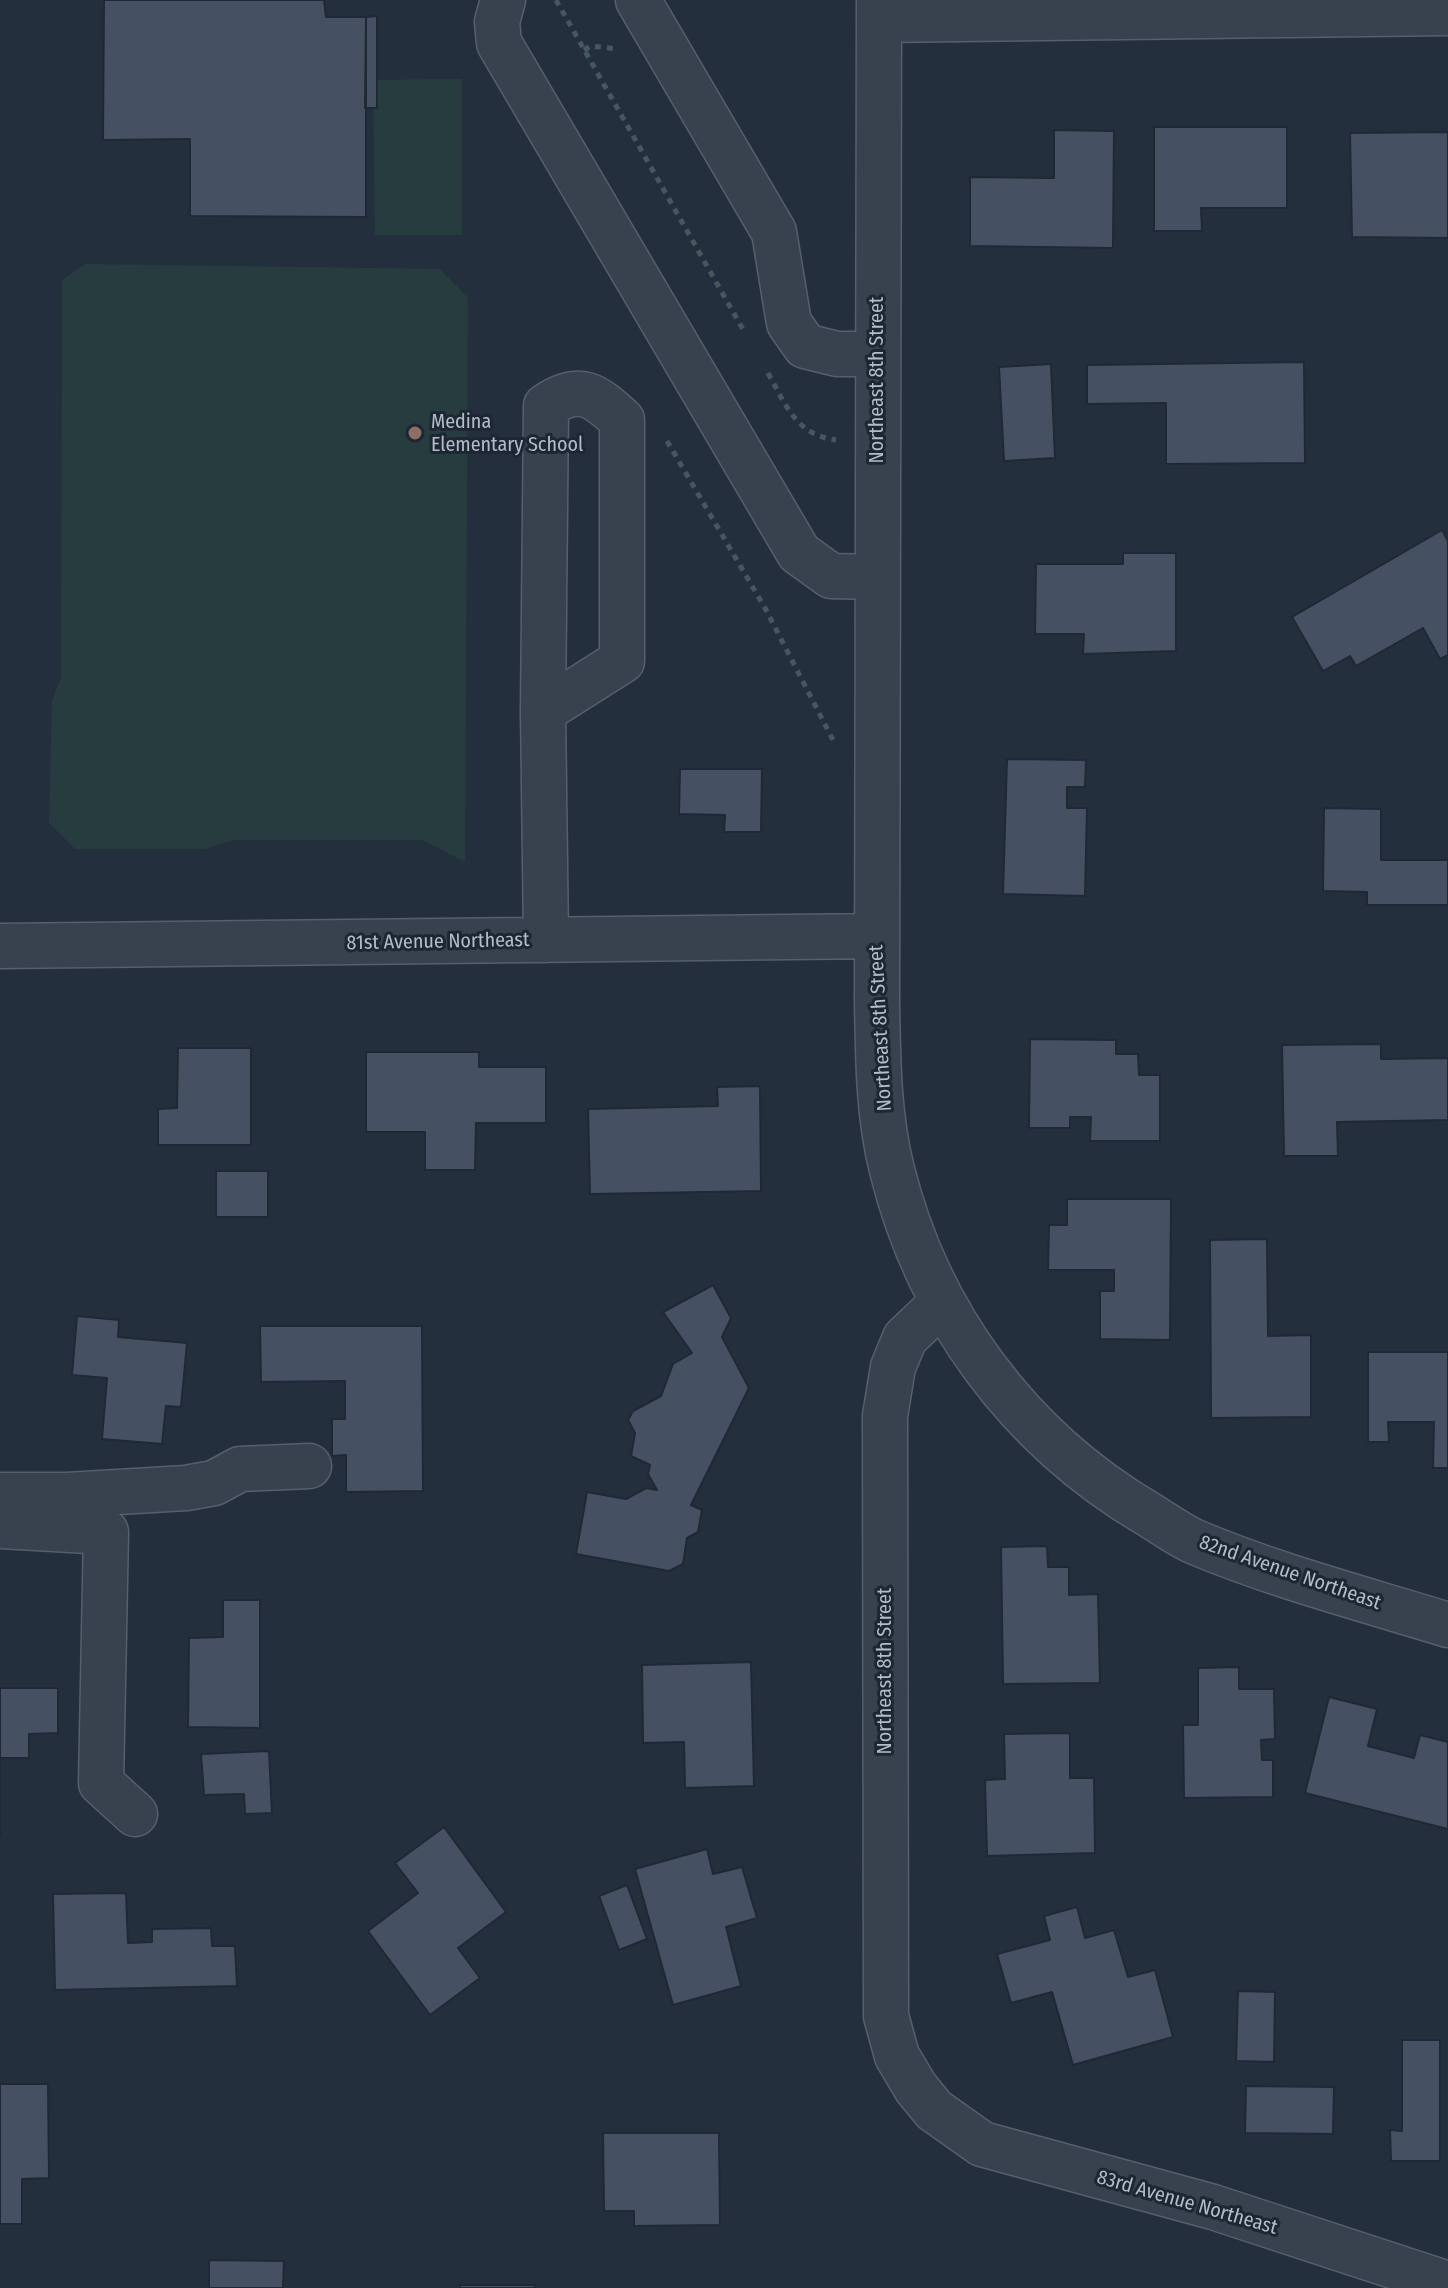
<!DOCTYPE html>
<html>
<head>
<meta charset="utf-8">
<style>
  body { margin:0 }
  canvas { display:block; background:#242f3e }
</style>
</head>
<body>
<canvas width="1448" height="2288"></canvas>
<script>
const g = document.querySelector('canvas').getContext('2d');
g.lineJoin = 'round';
function paint(path, color) {
  g.fillStyle = color;
  g.fill(path, 'evenodd');
}
function strokePath(path, color, width, dash) {
  g.strokeStyle = color;
  g.lineWidth = width;
  g.lineCap = dash ? 'butt' : 'round';
  g.setLineDash(dash || []);
  g.stroke(path);
}
function label(font, color, halo, rows, align = 'center') {
  g.font = font + ' "Fira Sans Condensed",sans-serif';
  g.lineWidth = 6;
  g.setLineDash([]);
  g.textBaseline = 'middle';
  g.strokeStyle = halo;
  g.fillStyle = color;
  for (const [text, x, y, turn = 0] of rows) {
    g.save();
    g.translate(x, y);
    g.rotate((+turn || 0) * Math.PI / 180);
    g.textAlign = isNaN(turn) ? turn : align;
    if (halo) g.strokeText(text, 0, 0);
    g.fillText(text, 0, 0);
    g.restore();
  }
}
paint(new Path2D(`
  M462 79V235H375L373 80Z
  M85 264 440 269 468 298 465 862 422 840H233L205 849H75L49 823 52 701 61 678 62 280Z`), '#263c3f');
const building = new Path2D(`
  M104 0H324L326 17H366V217L190 216V139L103 140Z
  M377 16V108H365L366 17Z
  M1154 127H1287V208H1201L1202 231H1154Z
  M1054 130 1114 131 1113 248 970 246V177L1054 178Z
  M1448 132V238L1352 237 1350 133Z
  M1304 362 1305 463 1166 464V403L1087 404V365Z
  M1051 364 1055 458 1004 461 999 367Z
  M1442 530 1448 541V655L1440 659 1423 628 1356 666 1350 656 1323 671 1292 617Z
  M1123 553H1176V651L1083 654 1084 634H1035L1036 564H1123Z
  M1007 759 1086 760 1085 787H1067V808H1087L1085 896 1003 894Z
  M680 769H762L761 832H724L725 815 679 814Z
  M1324 808 1381 809V860H1448V905H1367V892L1323 891Z
  M1030 1039 1116 1040V1054H1138L1139 1075H1160V1141H1090L1091 1117H1070V1128H1029Z
  M1381 1044V1059L1448 1058V1120L1337 1122 1338 1156H1284L1282 1045Z
  M178 1048H251V1145H158V1109L177 1108Z
  M366 1052H479V1067H546V1123H476L475 1170H425V1132H366Z
  M760 1086 761 1191 590 1194 588 1109 718 1106 717 1087Z
  M216 1171H268V1217H216Z
  M1067 1199H1171L1170 1340 1100 1339V1291H1114V1270H1048L1049 1225H1067Z
  M1267 1239 1268 1336 1311 1335V1417L1211 1418 1210 1240Z
  M713 1285 731 1318 722 1337 749 1388 691 1505 702 1510 698 1532 687 1538 683 1564 669 1571 576 1554 587 1492 626 1499 646 1488 657 1490 648 1474 650 1465 631 1456 635 1433 628 1420 633 1411 661 1396 673 1364 692 1353 663 1312Z
  M77 1316 119 1320 118 1337 187 1343 181 1407 166 1406 162 1444 102 1439 107 1378 72 1375Z
  M260 1326H422L423 1491 346 1492V1455L332 1456V1419H345V1381L261 1382Z
  M1368 1352H1448V1468H1433L1434 1422H1388L1389 1442H1368Z
  M1047 1546 1048 1567H1069V1595L1098 1594 1100 1683 1003 1684 1001 1547Z
  M223 1600H260V1728L188 1727 189 1638 223 1637Z
  M751 1662 754 1786 685 1788 684 1742 643 1743 642 1665Z
  M1239 1667V1689H1274L1275 1739 1261 1740 1262 1760H1273V1797L1184 1798 1183 1725H1198V1668Z
  M0 1688H58V1733L29 1734V1758H0V1835Z
  M1329 1697 1377 1709 1368 1746 1414 1758 1420 1735 1448 1742V1829L1305 1793Z
  M1070 1733V1778H1094L1095 1853 987 1856 985 1780 1005 1779 1004 1734Z
  M269 1751 272 1813 245 1814 244 1794 204 1795 201 1754Z
  M444 1827 506 1912 458 1948 480 1978 430 2015 368 1931 418 1893 395 1863Z
  M707 1849 713 1874 742 1867 757 1918 726 1927 741 1986 673 2005 635 1869Z
  M627 1885 647 1939 619 1950 599 1896Z
  M126 1893 128 1943 152 1942V1929L211 1928 212 1946H235L237 1986 55 1990 53 1894Z
  M1077 1907 1085 1938 1114 1930 1128 1977 1155 1970 1173 2037 1073 2065 1052 1992 1011 2003 997 1954 1050 1940 1044 1916Z
  M1238 1991 1275 1992 1274 2062 1236 2061Z
  M1402 2040H1440V2161H1391L1390 2130 1402 2131Z
  M0 2084H48L49 2178 22 2179V2224H0Z
  M1246 2086 1334 2087 1333 2134 1245 2133Z
  M603 2133H719L720 2225 634 2226V2211H604Z
  M209 2260 284 2261 283 2288H209Z
  M460 2285H535V2288H460Z`);
paint(building, '#455162');
strokePath(building, '#1f2835', 2);
const minor = new Path2D(`
  M503 0 497 22 499 43 799 553 831 576 876 577
  M638 0 774 232 789 323 805 346 837 354H877
  M879 0 877 1001C878 1057 878 1115 892 1170 928 1315 1019 1438 1148 1514 1163 1523 1179 1535 1195 1542 1276 1576 1364 1599 1448 1625
  M879 20 1448 13
  M543 711 622 661V420C595 395 580 383 546 406L543 711 546 940
  M0 946 876 936
  M942 1303 905 1338 893 1367 885 1416 886 2016 897 2056 916 2088 934 2110 982 2144 1213 2207 1448 2284
  M0 1495H67L186 1488 214 1483 240 1469 309 1466
  M0 1526 106 1532 101 1783 135 1814`);
strokePath(minor, '#565f6c', 47);
strokePath(new Path2D(`
  M556 0 745 333
  M584 50 591 46 618 49
  M768 373C786 405 796 435 836 440
  M667 441 765 608 833 740`), '#44595c', 5, [6, 6]);
strokePath(minor, '#38414e', 44);
for (const [x, y, r, color] of [
  [415,433,8,"#8d6e63"]
]) {
  const dot = new Path2D();
  dot.arc(x, y, r, 0, 2 * Math.PI);
  g.fillStyle = color;
  g.fill(dot);
  strokePath(dot, '#1d2633', 3);
}
label('20px', '#b4bcc9', '#1d2633', [
  ["Northeast 8th Street",877,380,-90],
  ["81st Avenue Northeast",438,942,-1],
  ["Northeast 8th Street",881,1028,-93],
  ["82nd Avenue Northeast",1290,1573,19],
  ["Northeast 8th Street",885,1671,-90],
  ["83rd Avenue Northeast",1187,2203,16]
]);
label('20px', '#b4bcc9', '#1d2633', [
  ["Medina",431,422],
  ["Elementary School",431,445]
], 'left');
</script>
</body>
</html>
